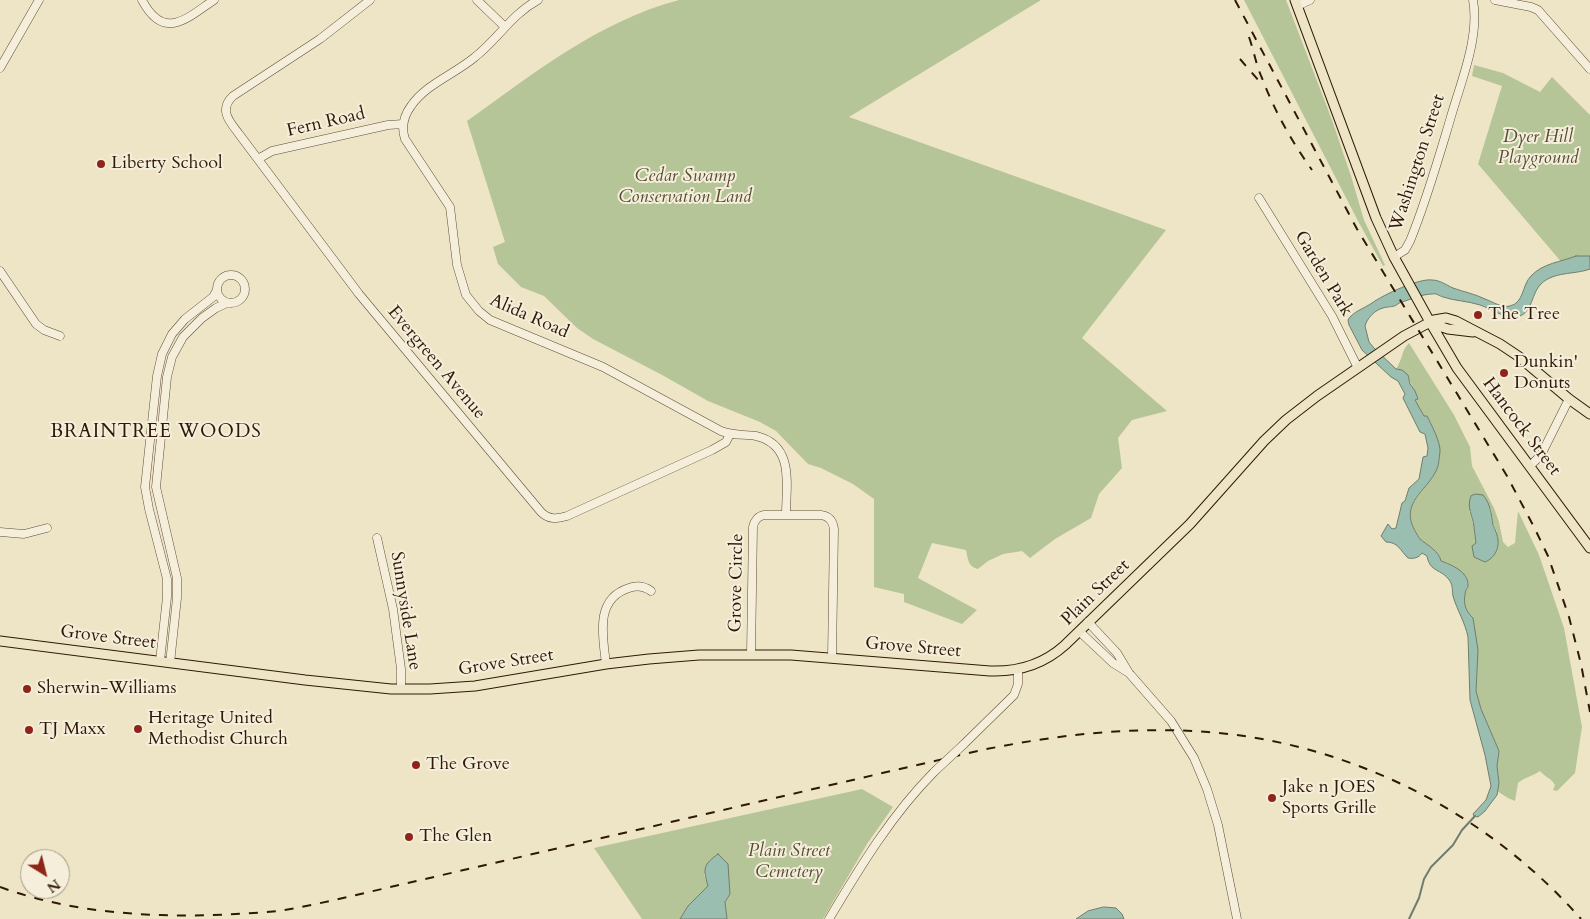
<!DOCTYPE html>
<html>
<head>
<meta charset="utf-8">
<style>
  body { margin:0 }
  #map { position:relative; width:1590px; height:919px; overflow:hidden; background:#eee5c7; font-family:Cardo,serif }
  canvas { display:block }
  .north { position:absolute; left:20px; top:849px; width:50px; height:50px; box-sizing:border-box; background:#f4eedb; border:1px solid #a59986; border-radius:50%; rotate:144deg; font-size:14px; font-weight:700; line-height:20px; text-align:center; color:#2f1906 }
  .north::after { content:''; display:block; margin:auto; width:18px; height:22px; background:#8f2418; clip-path:polygon(50% 0,100% 100%,50% 72%,0 100%) }
</style>
</head>
<body>
<div id="map">
<canvas width="1590" height="919"></canvas>
<div class="north">N</div>
</div>
<script>
const g = document.querySelector('canvas').getContext('2d');
g.lineJoin = 'round';
function paint(path, color) {
  g.fillStyle = color;
  g.fill(path, 'evenodd');
}
function strokePath(path, color, width, dash) {
  g.strokeStyle = color;
  g.lineWidth = width;
  g.lineCap = dash ? 'butt' : 'round';
  g.setLineDash(dash || []);
  g.stroke(path);
}
function label(font, color, halo, rows, align = 'center') {
  g.font = font + ' Cardo,serif';
  g.lineWidth = 4;
  g.setLineDash([]);
  g.textBaseline = 'middle';
  g.strokeStyle = halo;
  g.fillStyle = color;
  for (const [text, x, y, turn = 0] of rows) {
    g.save();
    g.translate(x, y);
    g.rotate((+turn || 0) * Math.PI / 180);
    g.textAlign = isNaN(turn) ? turn : align;
    if (halo) g.strokeText(text, 0, 0);
    g.fillText(text, 0, 0);
    g.restore();
  }
}
paint(new Path2D(`
  M679 0H1041L849 117 1166 230 1082 338 1167 411 1132 420 1118 438 1122 468 1099 494 1091 518 1055 539 1030 558 1022 551 1003 554 988 561 978 569C968 567 968 559 966 550L932 543 918 578 977 610 962 624 904 602V594L874 587V499L853 484 821 468 808 464 776 431 760 422 708 401 664 376 593 339 577 328 544 296 521 287 498 264 493 247 505 242 467 121C533 74 599 21 679 0Z
  M1244 0H1286L1332 120 1351 176 1364 220 1385 265 1383 266 1358 221Z
  M1474 65 1503 73 1540 92 1552 77 1590 115V261L1563 264 1478 164 1502 86 1472 76Z
  M1409 343 1454 415 1470 447 1472 466 1494 508 1499 522 1503 542 1508 547 1515 543 1518 511 1539 555 1564 628 1582 727 1575 773 1557 791 1553 790 1555 785C1551 778 1545 777 1540 771 1533 776 1525 777 1518 783L1515 801 1508 798 1497 791 1499 783 1497 766 1499 751 1481 709 1476 691 1477 672 1473 618C1463 610 1463 602 1466 590 1466 589 1468 588 1468 586 1468 572 1451 565 1441 561 1439 551 1427 545 1420 539 1417 535 1412 526 1411 522 1405 498 1434 485 1438 464 1442 449 1434 430 1427 416H1424L1415 400 1418 399C1415 390 1410 384 1408 375L1396 369C1403 359 1401 351 1409 343ZM1491 508 1493 523 1497 532 1472 546 1476 544C1474 532 1474 522 1469 511Z
  M862 789 893 807 867 844 823 919H727L725 902 730 894 728 881 704 874 708 886 688 906 680 919H642L594 848Z`), '#b5c598');
const water = new Path2D(`
  M1576 256H1590V269C1574 275 1553 271 1540 285 1531 295 1532 315 1516 317 1503 318 1492 309 1480 305 1468 301 1455 301 1443 297 1439 296 1437 293 1432 294 1422 294 1409 300 1399 303 1394 308 1389 306 1383 308 1375 310 1367 318 1365 326L1369 342 1374 348 1396 369 1402 370 1408 375 1410 384 1415 391 1418 399 1415 400 1424 416H1427C1431 424 1441 443 1440 452 1439 458 1439 466 1436 471 1428 488 1406 500 1411 521 1412 526 1417 535 1420 539 1427 545 1439 551 1441 561 1452 565 1469 572 1468 586 1468 588 1466 589 1466 590 1463 601 1464 610 1473 618L1478 650 1476 691 1481 709 1499 751 1497 766 1499 783 1497 795 1485 811 1478 817 1474 816 1473 814 1486 800 1491 786 1485 755 1470 700 1468 637C1465 622 1457 610 1453 596 1452 591 1453 586 1450 581 1441 568 1430 573 1427 556L1422 553C1419 558 1413 559 1408 558 1400 550 1398 542 1386 542L1381 536 1388 524 1392 529 1396 528 1402 503 1405 501 1409 488 1419 479 1423 457 1427 456 1428 448 1425 434 1420 432 1403 398 1405 394 1398 381 1391 377 1362 350 1349 325 1348 320C1352 312 1365 308 1372 303 1383 295 1419 278 1432 280 1440 280 1446 285 1453 288 1464 292 1475 294 1485 299 1493 302 1502 308 1510 306 1524 303 1522 285 1531 276 1543 263 1561 262 1576 256Z
  M1476 494 1483 495C1491 505 1491 513 1493 525 1494 527 1495 529 1496 532 1501 544 1497 557 1485 562L1474 557 1472 546 1476 543C1475 538 1475 532 1474 527 1473 515 1466 508 1471 496Z
  M718 854 728 864 730 894 725 902 727 919H680L688 906 708 886C703 868 703 865 718 854Z
  M1104 907 1116 908 1122 914 1124 919H1076L1088 911Z`);
paint(water, '#9abfb1');
strokePath(water, '#6f7d6d', 1);
strokePath(new Path2D(`
  M1409 919 1419 898 1424 879 1431 867 1453 845 1462 830 1475 816`), '#6f7d6d', 2);
const minor = new Path2D(`
  M142 0C164 42 187 18 214 0
  M370 0 320 39 233 96C218 110 230 122 239 134L359 294 541 512C549 520 557 519 567 516L712 450 726 442 730 434
  M477 0 505 27
  M538 0C512 14 498 39 475 57 455 74 426 84 411 106 403 117 401 127 405 139L450 207 457 265 466 295 479 311 490 320 603 367 721 431C733 436 744 434 756 436 795 445 786 485 786 515
  M1495 0 1531 7 1538 10 1590 69
  M1297 6 1310 0
  M0 68 39 0
  M258 159 272 151 388 125 403 124
  M1259 198 1332 316 1358 368
  M1394 257 1405 250 1410 241C1426 202 1438 160 1450 120 1460 84 1480 38 1473 0
  M0 271 36 324 44 330 60 336
  M217 289a14 14 0 1 1 28 0a14 14 0 1 1-28 0Z
  M1530 466 1541 455 1569 399
  M0 532 24 534 47 528
  M377 538 393 609 401 669V689
  M1088 622 1117 653 1129 673 1171 721 1194 758 1207 789 1218 825 1237 919
  M1079 631 1113 663 1129 673
  M751 654 753 527C754 521 758 516 764 515H821C829 516 833 521 834 529L832 658
  M160 661 167 597V579L149 509 145 487 157 376 162 354 172 334 185 319 213 297 217 290
  M170 663 177 598V578L156 487 167 377 172 357 183 337 202 318 216 308 227 303
  M606 664C603 637 594 599 629 588 637 585 644 586 651 591
  M963 745 1014 695 1018 684V669
  M829 919C860 867 892 814 935 771`);
const major = new Path2D(`
  M1295 0 1376 218 1394 257 1430 322 1457 368 1590 548
  M1430 323 1448 329 1473 332
  M0 641 305 680 391 689H430L475 686 606 664 649 659 699 655H791L990 671C1018 672 1044 664 1065 645L1190 524 1264 441 1286 420 1317 396 1404 336 1434 320 1446 318 1456 321 1500 344 1518 356 1569 399 1590 414`);
strokePath(minor, '#5f4c36', 9);
strokePath(major, '#2f1906', 11);
strokePath(minor, '#f4eedb', 8);
strokePath(major, '#eee5c7', 9);
strokePath(new Path2D(`
  M1235 0 1357 229 1507 476 1534 527 1548 556 1569 617 1581 664 1590 712
  M1249 37C1254 51 1256 65 1262 78 1274 110 1292 142 1312 170
  M1240 59 1259 81
  M0 887C88 919 187 919 279 911 309 906 339 899 369 892L982 750C1056 735 1132 726 1208 732 1350 743 1487 812 1581 919`), '#2f1906', 2, [9, 9]);
const minorBridge = new Path2D(`
  M935 771 963 745`);
strokePath(minorBridge, '#5f4c36', 9, []);
strokePath(minorBridge, '#f4eedb', 8);
for (const [x, y, r, color] of [
  [101,164,5,"#8f2418"],
  [1478,315,5,"#8f2418"],
  [1504,373,5,"#8f2418"],
  [27,689,5,"#8f2418"],
  [138,729,5,"#8f2418"],
  [29,730,5,"#8f2418"],
  [416,765,5,"#8f2418"],
  [1272,798,5,"#8f2418"],
  [409,837,5,"#8f2418"]
]) {
  const dot = new Path2D();
  dot.arc(x, y, r, 0, 2 * Math.PI);
  g.fillStyle = color;
  g.fill(dot);
  strokePath(dot, '#f4eedb', 2);
}
label('18px', '#2f1906', '#f4eedb', [
  ["Fern Road",326,123,-13],
  ["Washington Street",1418,163,-72],
  ["Garden Park",1323,274,59],
  ["Alida Road",529,317,24],
  ["Evergreen Avenue",436,363,50],
  ["Hancock Street",1521,427,53],
  ["Grove Circle",737,583,-89],
  ["Plain Street",1096,593,-44],
  ["Sunnyside Lane",405,611,81],
  ["Grove Street",108,638,7],
  ["Grove Street",913,648,5],
  ["Grove Street",506,663,-9]
]);
label('italic 18px', '#574d32', '#f4eedb', [
  ["Dyer Hill",1538,138],
  ["Playground",1538,159],
  ["Cedar Swamp",685,177],
  ["Conservation Land",685,198],
  ["Plain Street",789,852],
  ["Cemetery",789,873]
]);
label('18px', '#2f1906', '#f4eedb', [
  ["Liberty School",111,164],
  ["The Tree",1488,315],
  ["Dunkin'",1514,363],
  ["Donuts",1514,384],
  ["Sherwin-Williams",37,689],
  ["Heritage United",148,719],
  ["Methodist Church",148,740],
  ["TJ Maxx",39,730],
  ["The Grove",426,765],
  ["Jake n JOES",1282,788],
  ["Sports Grille",1282,809],
  ["The Glen",419,837]
], 'left');
g.letterSpacing = '1px';
label('19px', '#2f1906', '#f4eedb', [
  ["BRAINTREE WOODS",156,433]
]);
g.letterSpacing = '0px';
</script>
</body>
</html>
